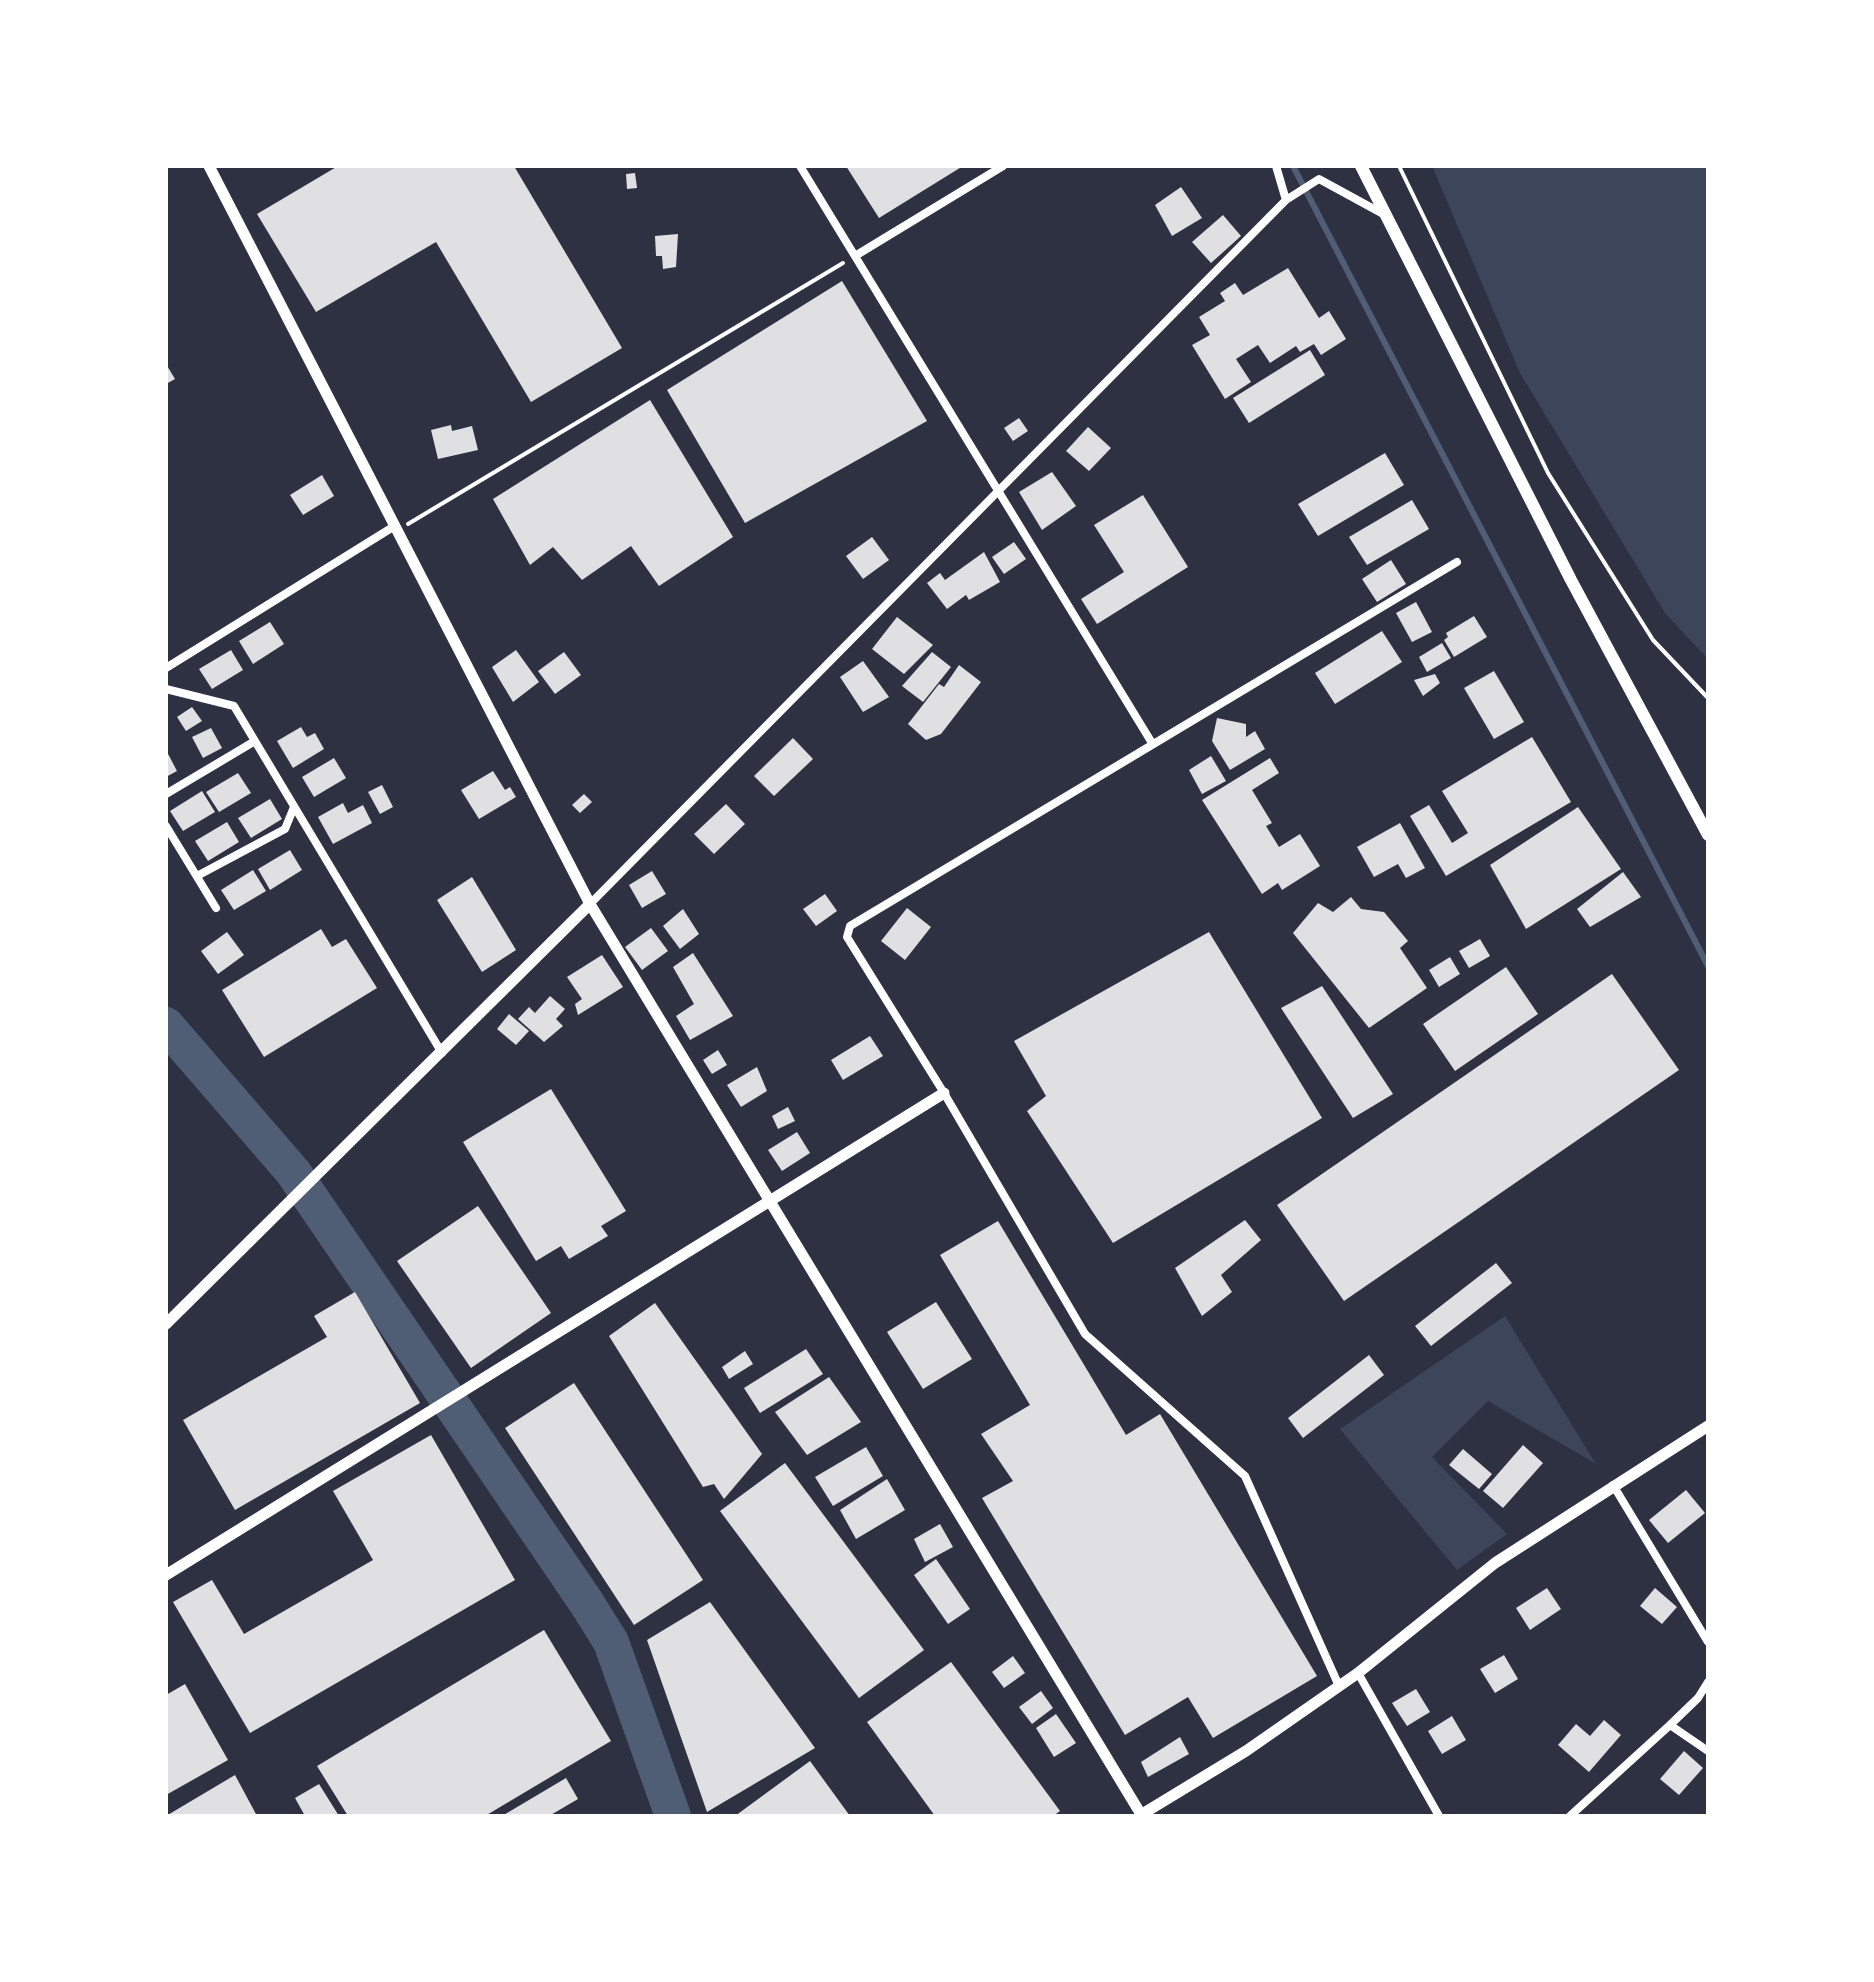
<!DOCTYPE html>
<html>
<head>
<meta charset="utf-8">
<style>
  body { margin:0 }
  #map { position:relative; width:1874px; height:1982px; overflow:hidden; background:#2d3142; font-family:"Noto Sans",sans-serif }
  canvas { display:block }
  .frame { position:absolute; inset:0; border:168px solid #fff; pointer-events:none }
</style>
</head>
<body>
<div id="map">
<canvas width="1874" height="1982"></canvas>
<div class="frame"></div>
</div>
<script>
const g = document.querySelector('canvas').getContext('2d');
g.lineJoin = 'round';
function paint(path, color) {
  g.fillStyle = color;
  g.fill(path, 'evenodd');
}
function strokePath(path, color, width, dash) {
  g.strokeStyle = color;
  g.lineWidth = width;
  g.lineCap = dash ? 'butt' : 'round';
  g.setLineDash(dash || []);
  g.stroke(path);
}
paint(new Path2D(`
  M1432 166H1708V659L1665 613 1520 373Z
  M1505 1316 1596 1464 1488 1401 1432 1457 1507 1534 1457 1570 1340 1429Z`), '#3c4559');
strokePath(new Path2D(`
  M1293 166 1708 966`), '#4f5d75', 6);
strokePath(new Path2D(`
  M166 1025 293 1172 586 1602 611 1642 673 1816`), '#4f5d75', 36);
paint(new Path2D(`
  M338 166H514L622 348 531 402 436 242 316 312 257 214Z
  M846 166H963L879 218Z
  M635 173 637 188 627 189 626 174Z
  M1181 187 1202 218 1172 236 1155 205Z
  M1223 215 1241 236 1211 263 1192 242Z
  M678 234 676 267 663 269 662 256H656L655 236Z
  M1288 268 1319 318 1329 311 1346 339 1321 355 1314 344 1300 352 1296 346 1270 363 1258 345 1236 359 1251 382 1225 399 1192 345 1210 335 1199 317 1225 301 1220 293 1235 283 1243 295Z
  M842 281 927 421 745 523 667 390Z
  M1310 350 1325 375 1249 423 1233 398Z
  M166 364 175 379 166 384Z
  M650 400 733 537 659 586 631 546 582 580 553 547 530 565 493 499Z
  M1019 418 1028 431 1013 441 1004 428Z
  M451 425 452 431 472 426 478 450 438 459 431 430Z
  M1088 427 1111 448 1089 471 1066 451Z
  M1385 453 1404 485 1318 536 1298 504Z
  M1052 472 1076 506 1042 530 1019 492Z
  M322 475 334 496 303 515 290 495Z
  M1143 495 1188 567 1097 624 1081 599 1124 572 1094 525Z
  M1412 500 1429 529 1367 565 1349 537Z
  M872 537 889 560 863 579 846 556Z
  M1014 542 1026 559 1004 574 992 557Z
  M984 552 1000 582 969 600 966 595 947 609 927 583 940 573 945 580Z
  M1391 560 1406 584 1377 602 1362 579Z
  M1416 602 1432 632 1412 642 1396 613Z
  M1474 616 1487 637 1454 657 1444 640 1448 637 1446 633Z
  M897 617 933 645 904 674 872 649Z
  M270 622 284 644 253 664 239 641Z
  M1382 631 1402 662 1335 704 1315 673Z
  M1442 643 1451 658 1427 672 1419 657Z
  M231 650 243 670 212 689 199 669Z
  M516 650 539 682 513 702 492 667Z
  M564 652 581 675 555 694 538 671Z
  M932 652 951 667 923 702 902 686Z
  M863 661 889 697 863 712 840 677Z
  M959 665 981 682 941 734 926 740 908 724 939 684 944 687Z
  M1494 671 1524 722 1494 739 1464 688Z
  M1435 674 1440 683 1423 696 1414 680Z
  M192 707 202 721 186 731 177 717Z
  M1217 718 1246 724V737L1255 731 1265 749 1230 770 1212 741Z
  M301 727 307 737 315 733 324 749 293 768 277 741Z
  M211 728 222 748 203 758 192 737Z
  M1532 737 1571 802 1446 876 1410 816 1429 805 1452 843 1468 833 1442 791Z
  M793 738 813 759 774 796 754 776Z
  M166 750 177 771 166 777Z
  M1211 756 1226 781 1202 794 1189 770Z
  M334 758 346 778 314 797 302 777Z
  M1270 758 1279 773 1252 790 1272 823 1266 826 1279 847 1300 834 1320 866 1282 890 1278 883 1262 894 1202 800Z
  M493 771 505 790 510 787 516 797 479 819 461 790Z
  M238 773 251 793 219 812 206 792Z
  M382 785 393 807 380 814 368 792Z
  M202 791 215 812 183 831 170 811Z
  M584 794 592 802 580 813 572 805Z
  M270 799 282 819 251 838 238 818Z
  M343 803 348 813 363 805 372 823 333 844 318 817Z
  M726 804 745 824 714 854 694 834Z
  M1578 807 1621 869 1526 929 1490 865Z
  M227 822 239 842 208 861 195 841Z
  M1400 823 1425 868 1406 878 1398 864 1374 877 1357 847Z
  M290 850 302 870 270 890 258 869Z
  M253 870 266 891 234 910 221 890Z
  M652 871 666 894 642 908 629 885Z
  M1623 872 1641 897 1590 927 1577 909Z
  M472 877 516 950 482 972 437 900Z
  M825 894 837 911 816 926 803 909Z
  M1351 897 1361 909 1384 912 1408 941 1400 948 1427 988 1369 1028 1293 933 1318 903 1333 912Z
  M907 908 931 927 905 960 881 941Z
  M683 909 699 934 680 949 663 926Z
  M651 928 668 951 642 970 625 947Z
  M321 929 332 947 346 939 377 988 264 1057 222 990Z
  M227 932 244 955 218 974 201 951Z
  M1209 932 1322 1118 1113 1243 1027 1111 1046 1096 1014 1041Z
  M1480 939 1490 956 1469 968 1459 951Z
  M693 953 733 1016 690 1040 676 1016 694 1004 673 967Z
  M602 955 623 987 578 1015 575 1004 582 999 567 977Z
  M1450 957 1460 974 1439 987 1429 970Z
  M1506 967 1538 1014 1455 1071 1423 1024Z
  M1612 974 1679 1070 1344 1301 1277 1205Z
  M1322 986 1393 1094 1353 1118 1281 1008Z
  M550 996 565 1009 556 1019 563 1026 544 1042 518 1019 529 1007 535 1013Z
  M509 1014 529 1031 516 1045 497 1029Z
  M870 1036 883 1056 843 1080 831 1060Z
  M718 1050 727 1065 712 1074 703 1060Z
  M757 1067 767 1091 741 1107 727 1085Z
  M551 1089 626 1211 601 1226 608 1236 569 1259 561 1246 536 1261 463 1142Z
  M788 1107 795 1121 778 1129 772 1116Z
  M797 1132 810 1153 782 1171 768 1150Z
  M478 1206 551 1313 471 1368 397 1261Z
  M1245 1220 1261 1240 1221 1275 1232 1292 1202 1316 1175 1268Z
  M998 1221 1126 1435 1160 1414 1317 1676 1213 1738 1188 1697 1125 1735 982 1498 1013 1481 981 1434 1030 1405 940 1255Z
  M1496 1263 1512 1283 1431 1346 1415 1326Z
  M355 1292 420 1403 235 1510 183 1420 327 1337 314 1316Z
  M936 1302 972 1359 923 1389 887 1332Z
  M655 1303 762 1454 724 1499 714 1484 703 1487 609 1336Z
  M806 1349 823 1374 760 1413 744 1388Z
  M745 1351 753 1364 729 1379 722 1367Z
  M1369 1355 1384 1375 1303 1438 1288 1418Z
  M829 1377 861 1422 807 1455 775 1412Z
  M574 1383 703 1580 634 1625 505 1428Z
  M431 1435 515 1580 250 1733 173 1602 212 1580 244 1634 373 1560 333 1491Z
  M1523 1445 1543 1463 1503 1508 1483 1491Z
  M866 1447 883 1476 833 1506 815 1477Z
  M1463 1449 1492 1474 1479 1489 1449 1465Z
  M785 1463 924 1650 859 1698 720 1511Z
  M887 1479 905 1510 856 1539 840 1510Z
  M1686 1490 1705 1513 1668 1543 1649 1520Z
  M940 1524 953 1547 925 1562 914 1539Z
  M936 1559 970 1609 948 1624 914 1575Z
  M1547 1588 1561 1609 1530 1630 1516 1608Z
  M1655 1588 1677 1607 1662 1624 1640 1606Z
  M710 1602 815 1748 707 1812 647 1640Z
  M544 1630 611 1741 485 1816H348L317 1766Z
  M1504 1655 1518 1679 1495 1693 1480 1669Z
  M1013 1656 1025 1673 1004 1688 992 1672Z
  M951 1662 1060 1811 1053 1816H935L867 1722Z
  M185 1684 228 1760 166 1795V1695Z
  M1416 1689 1430 1712 1407 1726 1392 1703Z
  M1041 1691 1053 1708 1032 1724 1019 1707Z
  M1056 1714 1076 1743 1054 1757 1036 1728Z
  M1452 1716 1466 1740 1442 1754 1428 1731Z
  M1604 1720 1621 1735 1589 1772 1558 1745 1576 1724 1590 1736Z
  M1180 1737 1189 1754 1148 1777 1141 1762Z
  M1684 1751 1703 1768 1679 1795 1660 1779Z
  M810 1761 850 1816H735Z
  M235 1775 257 1816H166Z
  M566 1778 578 1799 549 1816H502Z
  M319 1784 339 1816H305L295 1798Z`), '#e0e0e3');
strokePath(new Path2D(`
  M1399 166 1548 473 1653 640 1708 698
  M408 524 843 263`), '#fff', 4);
strokePath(new Path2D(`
  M800 166 1152 743
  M1276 166 1286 200
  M855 256 1003 166
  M166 668 393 527
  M166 689 234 706 442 1053
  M166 794 255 741
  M166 826 216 908
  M197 876 285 829 294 807
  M590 904 1286 200 1319 179 1385 215
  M1613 1485 1708 1642
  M1358 1673 1439 1816
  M1339 1686 1245 1476 1085 1334 944 1093 847 937 850 926 1457 562
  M1670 1725 1698 1698 1708 1682
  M1570 1816 1670 1725 1708 1751`), '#fff', 8);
strokePath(new Path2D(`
  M209 166 590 904 1142 1816
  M166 1324 590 904
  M166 1575 944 1093
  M1139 1816 1246 1751 1358 1673 1495 1563 1708 1426`), '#fff', 11);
strokePath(new Path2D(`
  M1361 166 1571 580 1708 835`), '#fff', 12);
</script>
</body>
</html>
